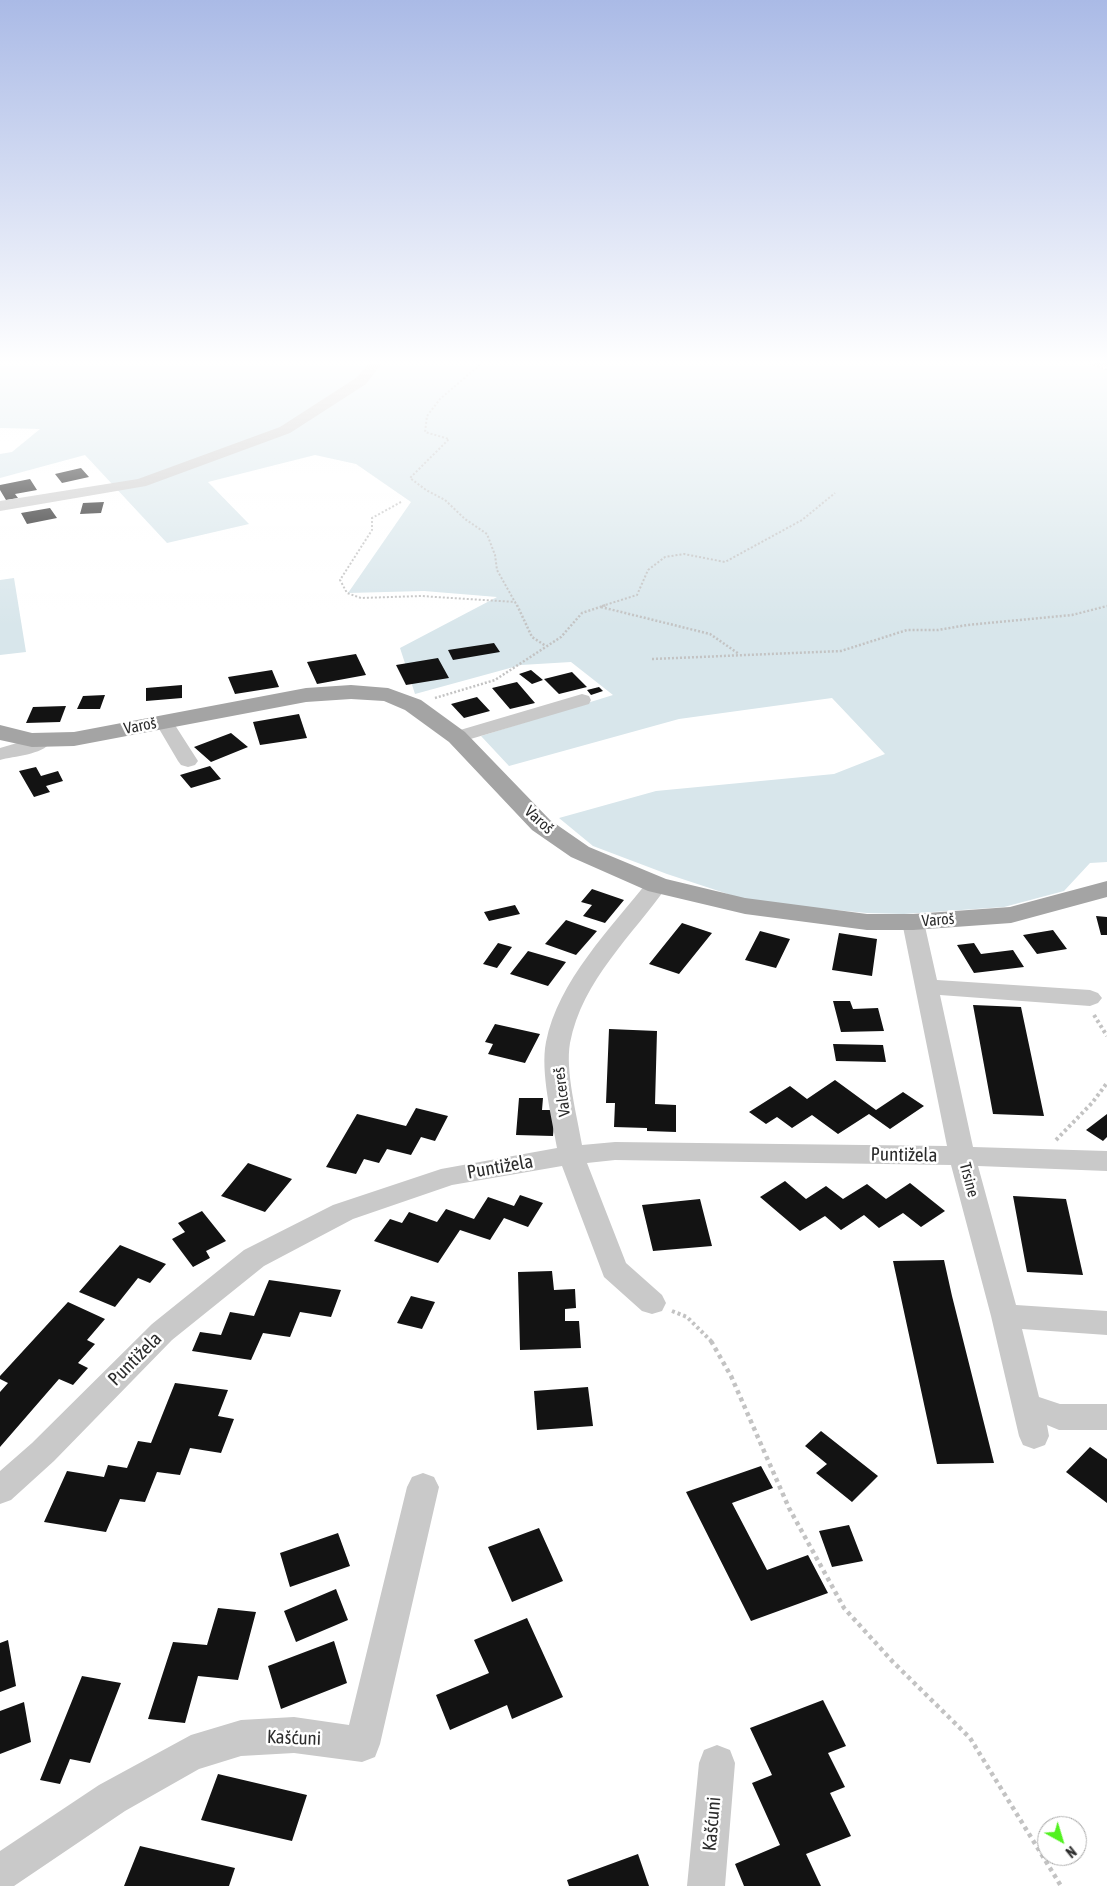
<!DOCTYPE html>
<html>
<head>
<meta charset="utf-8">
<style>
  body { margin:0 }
  #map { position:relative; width:1107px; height:1886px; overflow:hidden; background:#fff; font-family:"Asap Condensed",sans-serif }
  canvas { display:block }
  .north { position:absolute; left:1037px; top:1816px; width:50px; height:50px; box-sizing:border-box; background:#fff; border:1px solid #ababab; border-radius:50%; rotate:141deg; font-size:14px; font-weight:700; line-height:20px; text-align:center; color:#2c2c2c }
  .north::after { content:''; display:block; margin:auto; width:18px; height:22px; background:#52f120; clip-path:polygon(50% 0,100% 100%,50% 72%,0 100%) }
</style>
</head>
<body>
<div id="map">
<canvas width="1107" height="1886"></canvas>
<div class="north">N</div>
</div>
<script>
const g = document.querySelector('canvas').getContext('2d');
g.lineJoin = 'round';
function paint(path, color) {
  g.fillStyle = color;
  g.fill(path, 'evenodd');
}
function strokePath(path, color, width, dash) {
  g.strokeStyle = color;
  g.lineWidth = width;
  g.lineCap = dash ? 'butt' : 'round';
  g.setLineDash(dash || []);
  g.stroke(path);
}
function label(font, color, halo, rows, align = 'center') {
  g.font = font + ' "Asap Condensed",sans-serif';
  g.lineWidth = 5;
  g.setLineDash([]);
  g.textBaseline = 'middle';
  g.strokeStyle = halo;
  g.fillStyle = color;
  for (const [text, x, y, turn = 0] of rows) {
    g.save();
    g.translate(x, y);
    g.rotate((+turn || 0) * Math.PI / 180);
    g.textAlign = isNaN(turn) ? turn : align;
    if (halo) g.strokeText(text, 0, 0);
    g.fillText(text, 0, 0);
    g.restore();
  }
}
paint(new Path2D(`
  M0 362H1087L1107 370V862L1090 863 1064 891 1004 907 904 914 867 913 774 904 740 898 667 874 593 846 559 818 656 791 834 774 885 754 832 698 679 719 509 766 481 736 613 695 571 662 521 665 415 694 400 648 497 597 424 591 348 593 411 502 356 464 315 455 208 482 249 524 167 543 85 455 0 478V454L12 452 40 429 0 428Z
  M14 578 26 652 0 655V580Z`), '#d8e6eb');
paint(new Path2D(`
  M81 468 89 477 62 483 55 474Z
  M30 479 37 490 15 494 18 498 6 500 0 490V485Z
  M104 502 101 513 80 514 83 503Z
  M50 508 57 518 27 524 21 513Z
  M494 643 500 652 453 660 448 650Z
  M356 654 366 675 317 684 307 662Z
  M438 658 449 678 406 685 396 665Z
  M272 670 279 687 235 694 228 677Z
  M531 670 543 680 532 684 519 674Z
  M572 672 587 687 559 694 544 679Z
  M517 682 535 703 510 709 492 688Z
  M182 685V698L146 701V688Z
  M599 687 603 691 591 695 587 690Z
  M105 695 100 709H77L83 696Z
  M477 697 490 711 464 718 451 704Z
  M66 706 60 722 26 723 33 707Z
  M299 714 307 738 260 745 253 722Z
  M231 733 248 747 211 762 194 747Z
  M210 766 221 779 191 788 180 775Z
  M36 767 41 776 58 771 63 781 46 786 50 792 34 797 19 771Z
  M592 889 624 900 605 923 583 916 592 905 581 902Z
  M515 905 520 914 489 921 484 912Z
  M1096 916 1107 917V935H1101Z
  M566 920 597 931 576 955 545 944Z
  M682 923 712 933 679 974 649 964Z
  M1053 930 1067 949 1037 954 1023 935Z
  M760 931 790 939 776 968 745 960Z
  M839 933 877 939 872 976 832 970Z
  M498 943 512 947 497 968 483 964Z
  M974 943 981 954 1013 950 1024 967 974 973 957 945Z
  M528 951 566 962 548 986 510 974Z
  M833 1001H850L853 1009 878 1008 884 1031 841 1032Z
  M973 1005 1021 1007 1044 1116 993 1114Z
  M495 1024 540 1034 525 1063 488 1054 493 1044 485 1042Z
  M609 1029 657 1031 655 1104 676 1105V1132L647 1131V1128L614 1127 615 1103H606Z
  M833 1044 883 1045 886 1062 836 1061Z
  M835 1080 876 1110 903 1092 924 1106 890 1129 869 1114 838 1134 812 1115 792 1128 777 1117 766 1124 749 1112 790 1086 807 1099Z
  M519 1098H543L542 1110H555L553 1136 516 1135Z
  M416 1108 448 1116 435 1141 421 1137 411 1155 387 1149 379 1163 364 1159 356 1174 326 1167 357 1114 406 1126Z
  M1107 1114V1137L1103 1141 1086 1130Z
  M248 1163 292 1179 265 1212 221 1196Z
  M785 1181 806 1199 826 1186 843 1199 867 1184 886 1199 910 1183 945 1211 921 1227 903 1213 879 1228 864 1215 841 1230 825 1216 800 1231 760 1197Z
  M520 1195 543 1203 528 1227 504 1218 490 1240 460 1230 438 1263 374 1241 390 1219 402 1223 409 1212 437 1222 446 1209 474 1219 488 1197 514 1206Z
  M1013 1196 1066 1199 1083 1275 1027 1272Z
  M700 1199 712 1246 653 1251 642 1205Z
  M202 1211 226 1241 206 1251 210 1258 193 1267 172 1239 185 1232 178 1223Z
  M120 1245 166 1264 150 1283 138 1278 115 1307 79 1292Z
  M944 1260 952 1296 994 1463 937 1464 893 1261Z
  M552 1271 554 1290 575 1289 576 1308 565 1309V1321H579L581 1348 520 1350 518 1272Z
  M269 1280 341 1290 331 1317 300 1312 290 1337 263 1333 251 1360 192 1351 200 1332 221 1335 230 1312 254 1316Z
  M411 1296 435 1302 422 1329 397 1323Z
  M68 1302 105 1319 87 1340 95 1344 78 1363 88 1368 73 1385 59 1379 0 1447V1392L8 1383 0 1379V1376Z
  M175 1383 228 1390 218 1416 234 1419 221 1453 190 1448 180 1475 157 1472 145 1502 120 1499 106 1532 44 1522 67 1471 104 1477 108 1465 127 1468 138 1441 151 1443Z
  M588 1387 593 1426 537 1430 534 1391Z
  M821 1431 878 1476 852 1502 816 1473 827 1464 805 1446Z
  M1090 1447 1107 1459V1503L1066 1472Z
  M761 1466 773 1488 732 1503 767 1570 808 1555 828 1593 751 1621 686 1492Z
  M849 1525 863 1561 832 1567 819 1531Z
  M539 1528 563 1581 512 1602 488 1547Z
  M338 1533 350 1566 290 1587 280 1553Z
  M336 1589 348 1620 296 1642 284 1611Z
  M218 1608 256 1612 238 1680 198 1676 185 1723 148 1719 173 1642 207 1645Z
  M527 1618 563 1697 512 1719 507 1705 450 1730 436 1695 489 1673 474 1640Z
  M8 1640 16 1686 0 1692V1643Z
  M334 1641 347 1683 281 1709 268 1666Z
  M82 1676 121 1683 90 1763 70 1759 60 1784 40 1780Z
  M823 1700 846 1746 828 1753 845 1787 830 1793 851 1836 806 1854 821 1886H744L735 1864 780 1845 752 1783 772 1775 750 1728Z
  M24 1702 31 1742 0 1754V1711Z
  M218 1774 307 1795 292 1841 201 1820Z
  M140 1846 235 1868 229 1886H124Z
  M638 1854 649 1886H569L567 1880Z`), '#131313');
strokePath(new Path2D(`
  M483 362 440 399 427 416 425 432 449 439 410 478 426 490 445 500 465 519 487 534 495 555 497 570 515 602
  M1086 362 1107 370
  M401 502 372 518V530L340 580 347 593 361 598 421 596 515 602 517 606
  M602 606 637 595 648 570 665 557 684 554 725 562 802 520 835 493`), '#c3c3c3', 2, [2, 2]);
strokePath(new Path2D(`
  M517 605 532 637 546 646
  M601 607 710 634 739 654
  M652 659 841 651 907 630H938L967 625 1072 615 1107 606
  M435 698 495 680 561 637 582 613 606 605`), '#c3c3c3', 2.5, [2, 2]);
strokePath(new Path2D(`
  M1094 1015 1107 1036
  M1056 1140 1092 1103 1107 1083
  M672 1311 687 1317 712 1342`), '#c3c3c3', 4, [3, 3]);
strokePath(new Path2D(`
  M711 1341 731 1376 789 1508 844 1608 893 1662 970 1738 1061 1886`), '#c3c3c3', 4.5, [4, 4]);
paint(new Path2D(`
  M370 362H383L366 384 290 433 146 486 0 511V501L138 479 280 427 356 378Z
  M582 694 589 696 591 700 589 704 457 743 450 741 447 737 450 733Z
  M164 716 171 718 173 722 198 761 195 765 188 767 181 765 178 761 155 722 157 718Z
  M41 736 48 738 51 742C42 755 14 756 0 760V748Z
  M657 879 665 880 668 885C633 935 582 980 570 1043 565 1071 577 1115 582 1145L615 1142 947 1146 902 922 905 917 913 915 921 917 924 922 937 980 1090 990 1098 993 1102 998 1098 1003 1090 1006 940 995 973 1147 1107 1151V1171L978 1166 1016 1305 1107 1311V1335L1022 1329 1039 1397 1060 1404H1107V1430H1059L1047 1425 1049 1436 1045 1445 1034 1449 1023 1445 1019 1436 991 1316 951 1165 615 1160 587 1163 626 1263 662 1295 666 1303 662 1311 652 1314 642 1311 604 1277 562 1166 452 1185 353 1219 264 1266 172 1340 54 1461 11 1500 0 1504V1471L32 1443 152 1324 244 1250 333 1205 441 1169 557 1148C552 1118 540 1072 546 1042 558 981 611 928 649 880Z
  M423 1473 434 1477 439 1487 380 1744 375 1757 362 1762 294 1753 241 1756 199 1769 125 1811 14 1886H0V1851L99 1785 191 1735 241 1720 294 1717 349 1725 407 1487 412 1477Z
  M717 1745 730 1750 735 1763 725 1886H687L699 1763 704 1750Z`), '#c9c9c9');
paint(new Path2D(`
  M351 685 388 688 421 700 465 732 550 820 589 847 666 879 745 898 867 914H913L1010 907 1107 881V897L1011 923 913 930H867L745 914 648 891 571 857 532 830 449 742 405 710 384 701 351 699 306 702 74 746 32 747 0 740V725L32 733 74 732 306 688Z`), '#a4a4a4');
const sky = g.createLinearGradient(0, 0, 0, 626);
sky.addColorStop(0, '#aabae6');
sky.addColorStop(0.58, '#fff');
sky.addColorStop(1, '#ffffff00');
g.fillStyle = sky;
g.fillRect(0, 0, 1107, 626);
label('16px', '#2c2c2c', '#fff', [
  ["Varoš",140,726,-11],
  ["Varoš",539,820,42],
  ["Varoš",938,920,-4],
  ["Valcereš",562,1092,-97],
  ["Trsine",969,1180,75]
]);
label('19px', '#2c2c2c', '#fff', [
  ["Puntižela",904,1155,1],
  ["Puntižela",500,1167,-10],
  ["Puntižela",135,1359,-45],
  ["Kašćuni",294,1738,2],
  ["Kašćuni",712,1824,-85]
]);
</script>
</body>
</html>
